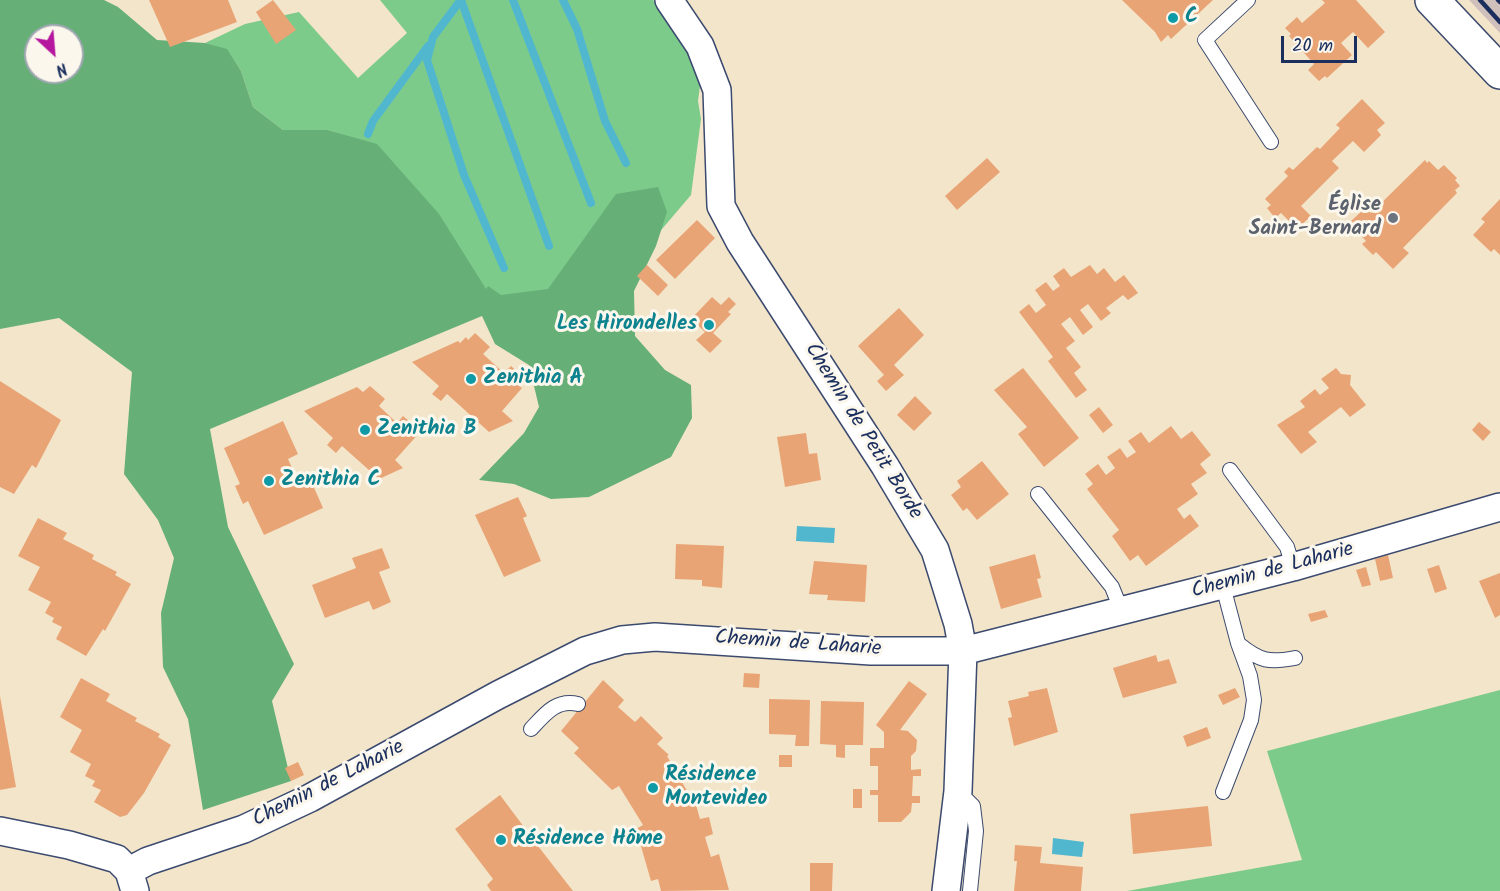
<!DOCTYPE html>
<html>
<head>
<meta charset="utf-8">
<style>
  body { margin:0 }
  #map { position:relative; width:1500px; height:891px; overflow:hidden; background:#f3e5ca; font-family:Kalam,sans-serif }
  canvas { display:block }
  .north { position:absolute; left:24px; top:24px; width:60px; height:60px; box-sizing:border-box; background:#fbf7ec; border:2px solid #a1a7b3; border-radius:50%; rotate:154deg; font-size:16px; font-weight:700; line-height:24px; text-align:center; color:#1b2f5e }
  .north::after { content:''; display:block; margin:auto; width:21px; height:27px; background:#b5179e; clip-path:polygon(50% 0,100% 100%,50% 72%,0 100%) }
  .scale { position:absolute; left:1281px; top:36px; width:76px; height:27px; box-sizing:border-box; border:3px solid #1b2f5e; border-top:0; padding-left:8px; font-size:18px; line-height:21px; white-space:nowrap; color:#1b2f5e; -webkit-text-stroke:4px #fbf7ec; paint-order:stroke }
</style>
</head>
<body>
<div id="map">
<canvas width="1500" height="891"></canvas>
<div class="north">N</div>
<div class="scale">20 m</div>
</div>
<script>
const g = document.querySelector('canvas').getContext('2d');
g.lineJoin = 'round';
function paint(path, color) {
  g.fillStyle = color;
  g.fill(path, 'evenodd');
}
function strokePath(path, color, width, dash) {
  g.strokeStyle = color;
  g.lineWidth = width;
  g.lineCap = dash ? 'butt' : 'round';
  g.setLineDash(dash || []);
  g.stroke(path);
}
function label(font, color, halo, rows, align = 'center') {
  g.font = font + ' Kalam,sans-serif';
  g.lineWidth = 6;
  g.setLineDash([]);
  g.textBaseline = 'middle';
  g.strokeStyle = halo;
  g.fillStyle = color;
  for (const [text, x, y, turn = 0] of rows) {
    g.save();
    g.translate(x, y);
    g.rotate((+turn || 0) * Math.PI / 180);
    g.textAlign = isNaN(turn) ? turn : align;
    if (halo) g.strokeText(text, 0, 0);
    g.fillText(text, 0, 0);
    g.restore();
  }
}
paint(new Path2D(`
  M1469 0H1500V33Z`), '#d0c0bc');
paint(new Path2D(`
  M380 0H653L673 25 690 53 700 86 698 101 701 119 691 195 616 283 498 309 369 146 361 140 328 130H283L253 107 241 71 227 50 205 43 245 24 299 12 358 78 407 33Z
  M1500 690V891H1127L1302 860 1267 751Z`), '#7dcb8b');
paint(new Path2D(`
  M0 0H104L118 7 157 40 205 43 227 49 241 71 253 107 283 130H328L377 144 439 214 486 289 488 286 501 295 548 289 616 194 658 187 667 212 656 246 634 291 635 336 665 370 691 385 692 418 671 457 589 497 551 499 514 484 479 480 524 433 539 407 529 365 495 344 482 316 210 429 228 527 294 664 272 701 291 781 203 810 188 719 163 667 161 613 174 558 158 520 124 474 132 372 59 318 0 329ZM36 36H72V72H36Z`), '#66af77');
paint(new Path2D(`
  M797 526 835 528 834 543 796 541Z
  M1053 838 1084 842 1082 857 1052 854Z`), '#51b7cf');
strokePath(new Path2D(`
  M461 0 549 246
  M513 0 591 203
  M563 0 577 29 605 121 626 163
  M460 1 433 37 427 60 464 175 504 268
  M368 134 373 121 428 46`), '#51b7cf', 8);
paint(new Path2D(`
  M149 0H228L237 22 170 47Z
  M273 0 296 30 276 44 256 12Z
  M1122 0H1213L1171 39 1168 35 1161 42 1155 32Z
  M1322 0H1356L1385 32 1368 48 1353 32 1341 43 1352 55 1327 78 1325 76 1319 81 1308 70 1314 64 1289 36 1291 34 1285 28 1297 17 1302 23 1325 3Z
  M1362 99 1385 123 1377 130 1381 135 1364 152 1353 141 1332 161 1339 168 1301 206 1311 216 1297 229 1281 213 1275 218 1267 208 1271 205 1265 199 1288 176 1284 172 1289 167 1293 170 1317 147 1320 149 1340 128 1336 125Z
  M987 158 1000 172 957 210 945 196Z
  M1425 160 1427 163 1429 161 1438 170 1444 165 1457 178 1455 180 1460 186 1455 190 1457 193 1403 248 1409 253 1393 269 1376 252 1373 255 1362 244 1366 241 1349 223 1366 207 1371 213Z
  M1500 199V255L1494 249 1491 252 1473 235 1485 222 1481 219Z
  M697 220 715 238 675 279 656 260Z
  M647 265 668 285 658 296 637 276Z
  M1090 265 1097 274 1104 268 1115 282 1124 275 1138 293 1128 300 1123 295 1106 308 1111 313 1101 321 1088 304 1080 310 1093 327 1083 335 1070 317 1061 324 1075 341 1066 348 1081 367 1074 373 1087 390 1076 398 1048 361 1053 357 1019 312 1029 304 1036 313 1046 305 1035 290 1046 282 1053 291 1060 286 1053 276 1064 268 1071 277Z
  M712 297 721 305 729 297 736 304 728 312 731 314 713 333 722 341 710 353 696 340 705 332 691 319Z
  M899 308 924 335 894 365 904 375 886 391 877 381 884 375 858 346Z
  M475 333 490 347 483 354 504 373 511 366 525 379 519 386 522 388 502 411 513 421 489 432 447 394 441 401 432 394 439 386 412 362 458 341 460 343 466 337 468 340Z
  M1023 368 1079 438 1044 467 1018 434 1027 427 994 390Z
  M1336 368 1341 374 1351 375 1350 385 1366 405 1350 417 1341 407 1308 432 1317 442 1301 454 1277 425 1305 407 1300 401 1315 389 1320 395 1329 388 1321 379Z
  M0 381 61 420 36 468 32 465 14 494 0 487Z
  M370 386 385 399 379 406 397 423 403 416 421 431 395 460 403 468 379 479 342 446 336 453 327 445 333 438 304 411 357 387 363 392Z
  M915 396 932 413 914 431 897 415Z
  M1099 407 1113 425 1103 433 1089 415Z
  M283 421 298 454 288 459 297 479 308 474 323 508 264 535 248 501 243 504 235 486 240 484 224 448Z
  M1479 422 1491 432 1483 441 1472 430Z
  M1171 426 1181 439 1192 431 1211 455 1200 464 1207 473 1191 484 1198 494 1177 509 1184 519 1190 514 1199 526 1146 566 1138 555 1130 561 1112 536 1119 530 1087 489 1093 484 1085 474 1098 464 1106 475 1115 468 1107 457 1120 448 1127 458 1136 452 1128 441 1141 432 1149 443Z
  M806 433 809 454 817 453 821 480 785 487 777 437Z
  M982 461 1009 494 977 520 967 508 963 511 951 495 961 487 957 481Z
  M518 497 527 516 523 518 541 561 504 577 475 515Z
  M38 518 67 533 63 539 94 555 92 559 117 572 115 575 131 584 105 631 103 629 86 656 56 639 62 627 52 622 54 618 45 613 51 602 28 590 40 567 18 556Z
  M676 544 724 546 722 588 702 586V580L675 579Z
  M382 548 390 568 379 572 391 602 373 610 369 601 325 618 312 585 356 568 352 558Z
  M1035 554 1041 578 1037 579 1042 597 1001 609 989 567Z
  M1388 555 1393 578 1380 581 1375 559Z
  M814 561 867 565 865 602 827 600 828 595 809 594Z
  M1439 565 1447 589 1435 593 1427 569Z
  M1366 567 1371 585 1362 587 1356 570Z
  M1500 573V615L1495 618 1479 581Z
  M1325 610 1328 617 1311 622 1308 614Z
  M1156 655 1158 662 1169 659 1177 683 1123 698 1113 668Z
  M744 673 760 674 759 688 743 687Z
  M81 678 110 694 106 701 137 718 135 721 160 734 158 737 171 745 144 793 127 815 120 817 94 802 101 790 92 786 95 781 85 776 91 764 70 752 82 730 60 717Z
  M603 680 624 700 618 707 635 722 641 716 663 738 657 744 669 755 667 756 690 796 693 794 700 819 709 817 713 834 705 837 711 857 719 854 729 890 661 891 658 879 651 881 636 829 643 825 619 786 612 790 574 753 579 748 561 731Z
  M909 681 927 694 900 730 908 731 917 740 916 751 911 756V770L921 769V776H913L912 796H920V803H912L911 812 901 822H878V795H870V790H878V766H870V748H884V732L876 725Z
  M1047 688 1058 732 1014 746 1008 718 1012 717 1008 701 1029 696 1028 692Z
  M1235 688 1240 697 1223 705 1218 695Z
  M0 696 16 787 0 790Z
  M769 699 810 700 809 746H795L796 735 769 734Z
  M821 701 864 702 863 745H845V758L836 757V745L820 744Z
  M1207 727 1211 738 1187 747 1183 736Z
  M779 755H792V767H779Z
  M298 762 304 775 291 781 285 768Z
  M853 789H862V808H853Z
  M500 795 530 835 533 833 541 844 538 846 573 891H491L487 885 493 879 455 829Z
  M1208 806 1212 846 1133 854 1130 814Z
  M1015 845 1042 847 1040 863 1083 867 1081 891H1014L1017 861H1014Z
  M810 863H833L832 891H810Z`), '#e9a476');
const lane = new Path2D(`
  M1248 0 1205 40 1271 142
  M1230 470 1287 547 1293 567
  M1038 494 1112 587 1122 612
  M1240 645C1260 661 1269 663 1295 658
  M531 729C545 714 556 699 578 704
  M958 791 973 806 976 831 970 891
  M1223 792 1251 720 1254 700 1250 676 1238 643 1223 586`);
const street = new Path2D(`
  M669 0 700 46 717 90 721 206 740 242 885 466 935 550 958 624 963 651 958 791 946 891
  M0 831 69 845 117 859 129 871 135 891
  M129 871 148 861 244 829 310 798 498 695 585 651 622 640 655 637 871 651H963L1293 567 1500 507`);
const secondary = new Path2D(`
  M1432 0 1500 72`);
strokePath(lane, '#3b4a6e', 16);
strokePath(street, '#3b4a6e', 30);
strokePath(secondary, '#3b4a6e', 36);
strokePath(lane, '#fff', 14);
strokePath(street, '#fff', 27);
strokePath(secondary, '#fff', 33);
strokePath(new Path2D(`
  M1480 0 1500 22
  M1498 0 1500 2`), '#1b2f5e', 4.5);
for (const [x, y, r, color] of [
  [1173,18,6,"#0f9aa8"],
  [1393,218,6,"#6b7280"],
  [709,325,6,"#0f9aa8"],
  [471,379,6,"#0f9aa8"],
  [365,430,6,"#0f9aa8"],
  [269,481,6,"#0f9aa8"],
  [653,788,6,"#0f9aa8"],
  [501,840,6,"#0f9aa8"]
]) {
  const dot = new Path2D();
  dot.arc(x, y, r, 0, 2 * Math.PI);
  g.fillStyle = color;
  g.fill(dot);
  strokePath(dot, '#fbf7ec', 2);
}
label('bold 21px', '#0d838f', '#fbf7ec', [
  ["C",1185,18],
  ["Les Hirondelles",697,325,"right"],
  ["Zenithia A",483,379],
  ["Zenithia B",377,430],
  ["Zenithia C",281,481],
  ["Résidence",665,776],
  ["Montevideo",665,800],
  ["Résidence Hôme",513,840]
], 'left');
label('bold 21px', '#5b616d', '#fbf7ec', [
  ["Église",1381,206],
  ["Saint-Bernard",1381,230]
], 'right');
label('21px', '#1b2f5e', '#fbf7ec', [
  ["Chemin de Petit Borde",862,432,58],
  ["Chemin de Laharie",1273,572,-15],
  ["Chemin de Laharie",798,645,4],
  ["Chemin de Laharie",329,785,-27]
]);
</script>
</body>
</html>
